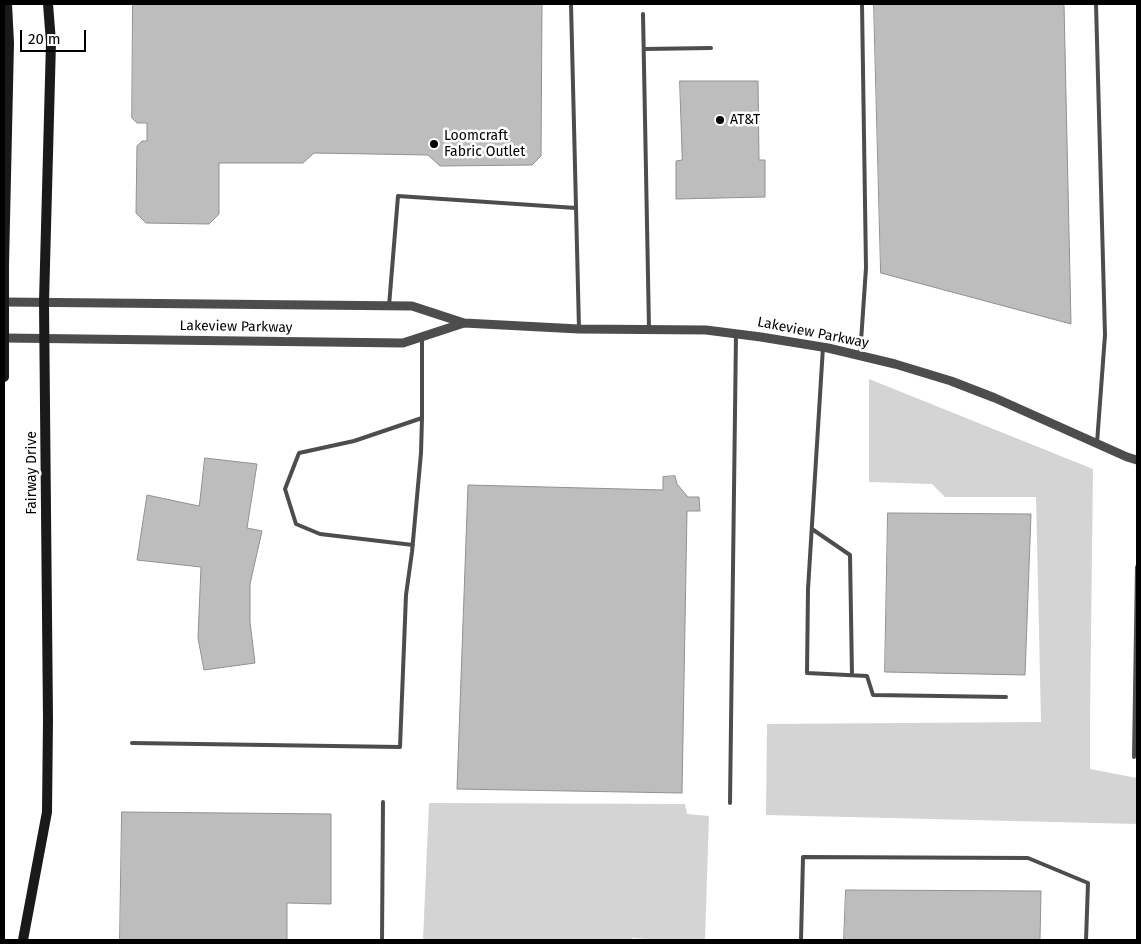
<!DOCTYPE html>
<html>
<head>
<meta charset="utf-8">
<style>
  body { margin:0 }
  #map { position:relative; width:1141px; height:944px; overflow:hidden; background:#fff; font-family:"Fira Sans",sans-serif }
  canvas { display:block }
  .frame { position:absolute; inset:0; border:5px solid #000; pointer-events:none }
  .scale { position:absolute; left:20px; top:30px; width:66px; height:22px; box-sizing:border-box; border:2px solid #000; border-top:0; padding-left:6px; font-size:15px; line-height:18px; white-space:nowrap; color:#000; -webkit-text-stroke:4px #fff; paint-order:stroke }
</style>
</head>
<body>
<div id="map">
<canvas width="1141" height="944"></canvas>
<div class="frame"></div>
<div class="scale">20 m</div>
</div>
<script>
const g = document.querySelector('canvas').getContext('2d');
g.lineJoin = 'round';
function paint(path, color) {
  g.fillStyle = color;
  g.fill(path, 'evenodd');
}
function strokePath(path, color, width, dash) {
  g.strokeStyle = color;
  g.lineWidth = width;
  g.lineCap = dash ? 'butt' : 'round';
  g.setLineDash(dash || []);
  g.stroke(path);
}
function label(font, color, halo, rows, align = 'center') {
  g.font = font + ' "Fira Sans",sans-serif';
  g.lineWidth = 5;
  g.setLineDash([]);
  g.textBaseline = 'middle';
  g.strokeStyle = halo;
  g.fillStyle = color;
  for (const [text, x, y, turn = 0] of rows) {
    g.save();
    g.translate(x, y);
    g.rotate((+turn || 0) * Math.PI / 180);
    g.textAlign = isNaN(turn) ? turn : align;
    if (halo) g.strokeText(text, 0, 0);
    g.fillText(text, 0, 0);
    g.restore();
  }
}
paint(new Path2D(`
  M869 379 1093 469 1090 721V769L1137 778V824L766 815 767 724 1041 722 1036 497H945L932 484 869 482Z
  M429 803 685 804 687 814 709 816 705 940H662L632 938V940H423Z`), '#d4d4d4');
const building = new Path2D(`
  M133 4H542L541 156 532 165 440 166 428 155 314 153 303 163H219V214L209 224 146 223 136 213 137 146 142 141H147V123H137L132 118Z
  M874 4H1064L1071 324 881 273Z
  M680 81H758L759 160H765V197L676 199V161L682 160Z
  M205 458 257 464 247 528 262 531 250 584V622L255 663 204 670 198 638 201 567 137 560 147 495 199 506Z
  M675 476 677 484 688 497H699L700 511H687L682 793 457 789 468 485 663 490V477Z
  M888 513 1031 514 1025 675 885 672Z
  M122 812 331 814V904L287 903V940H120Z
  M846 890 1041 891 1040 940H844Z`);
paint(building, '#bdbdbd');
strokePath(building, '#919191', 1);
strokePath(new Path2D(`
  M571 4 579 329
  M1096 4 1105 335 1097 443
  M643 14 649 329
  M644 49 711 48
  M389 306 398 196 576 208
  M823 347 808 589 807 673 867 676 873 695 1006 697
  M860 356 866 268 862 4
  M812 529 850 555 852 675
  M413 545 320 534 296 524 285 489 299 453 354 441 422 418
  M132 743 400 747 406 595 412 552 421 453 422 418V338
  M1134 757 1137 567
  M730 803 736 334
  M382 940 383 802
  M801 940 803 857 1028 858 1088 883 1086 940`), '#4d4d4d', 4);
strokePath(new Path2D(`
  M4 302 412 306 464 323 403 343 4 338
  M464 323 579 329 706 330 761 337 828 348 895 364 951 381 995 398 1127 457 1137 460`), '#4d4d4d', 9);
strokePath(new Path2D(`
  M4 377V265L9 43 7 4
  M23 940 47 812 48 719 44 302 51 42 48 4`), '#1a1a1a', 10);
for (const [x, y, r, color] of [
  [720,120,5,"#000"],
  [434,144,5,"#000"]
]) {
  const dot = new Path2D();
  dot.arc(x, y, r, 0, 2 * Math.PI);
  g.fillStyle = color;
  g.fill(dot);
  strokePath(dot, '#fff', 2);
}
label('14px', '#000', '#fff', [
  ["AT&T",730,120],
  ["Loomcraft",444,136],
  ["Fabric Outlet",444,152]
], 'left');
label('14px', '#000', '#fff', [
  ["Lakeview Parkway",236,327,1],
  ["Lakeview Parkway",813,333,11],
  ["Fairway Drive",32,473,-90]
]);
</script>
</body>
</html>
